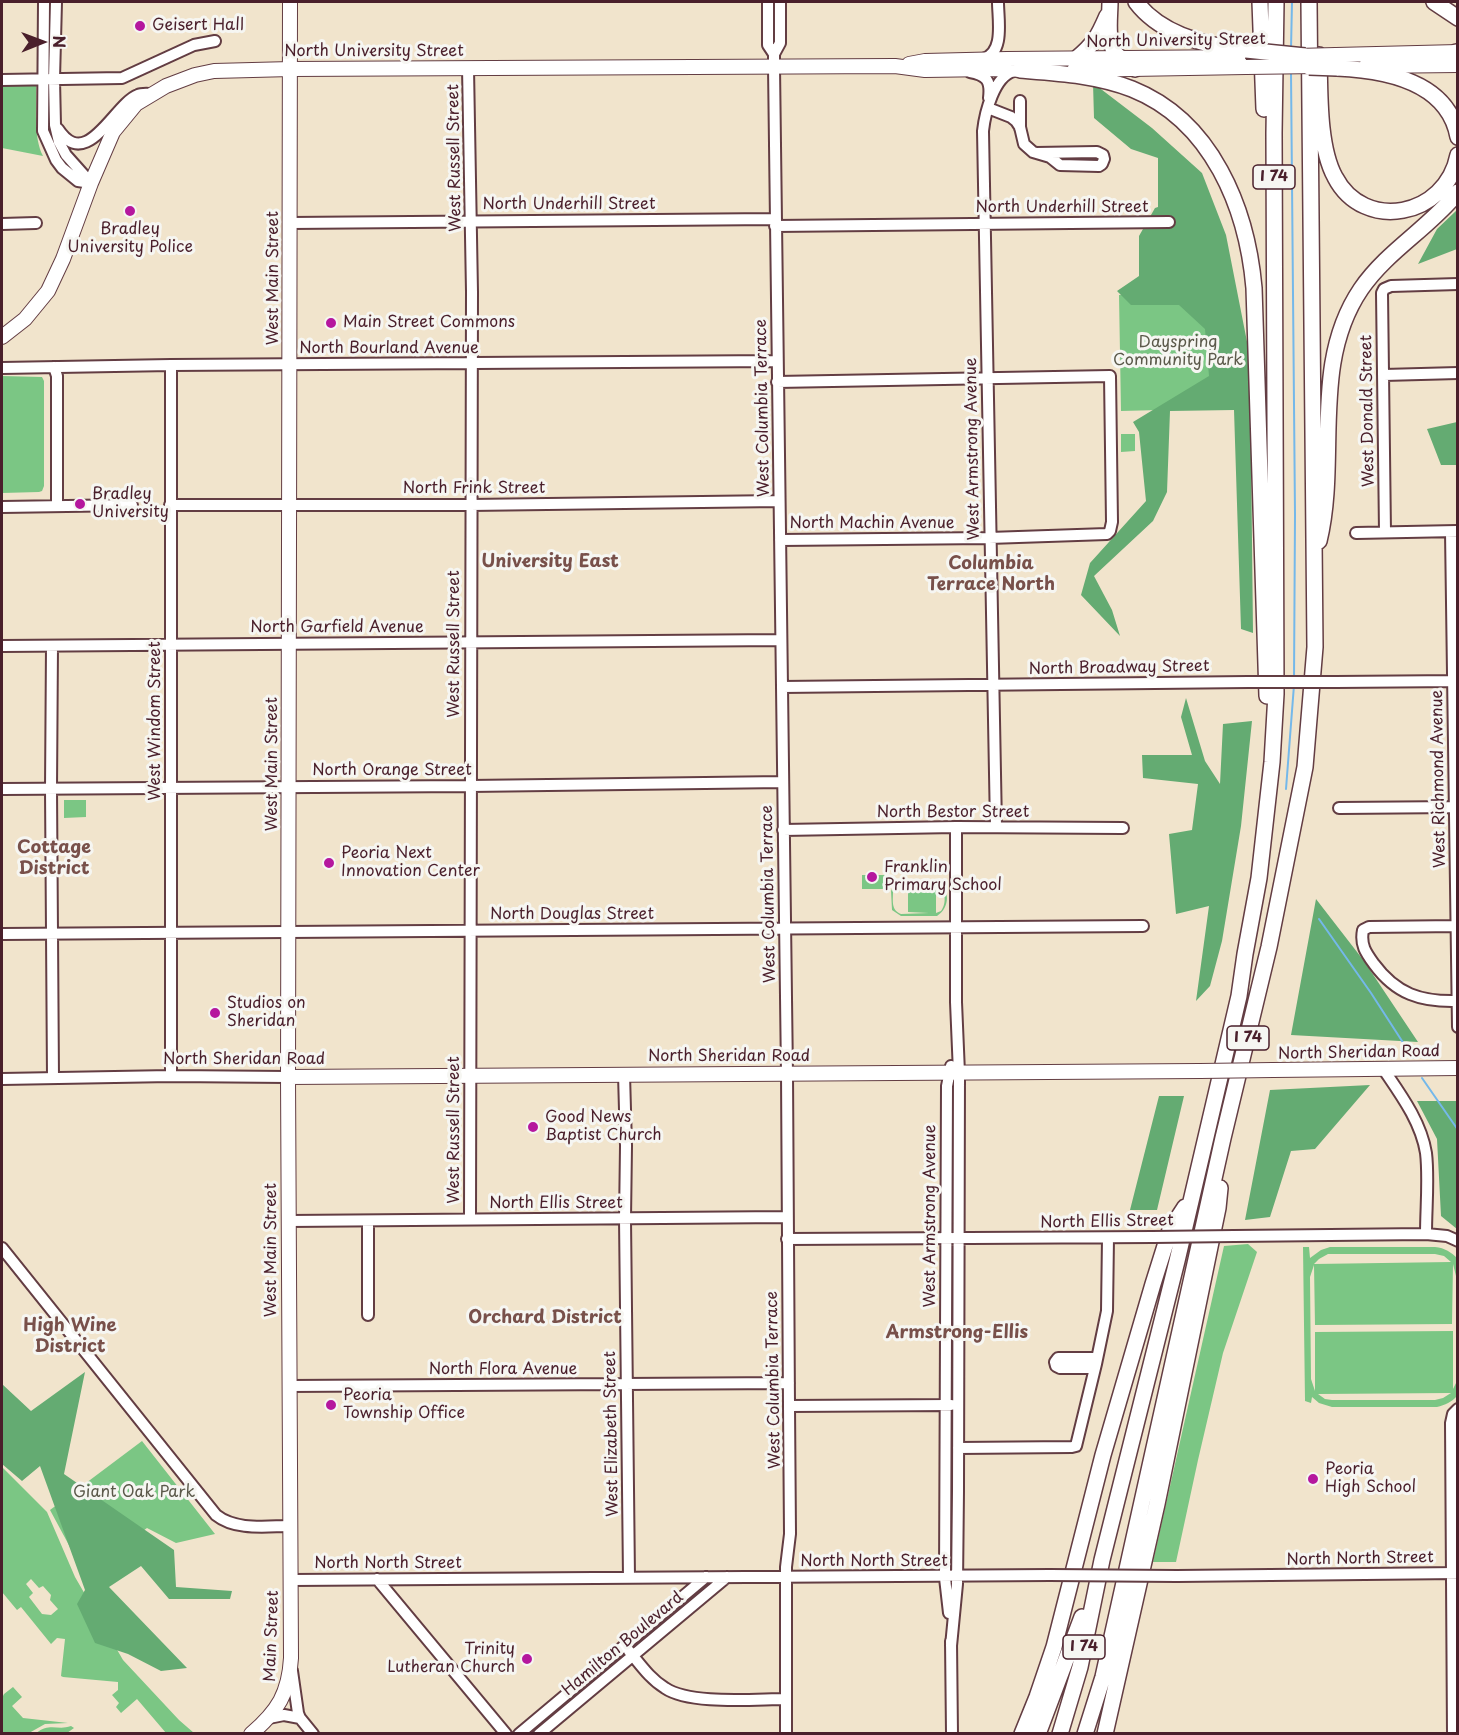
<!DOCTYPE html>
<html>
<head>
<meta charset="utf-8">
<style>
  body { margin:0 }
  #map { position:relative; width:1459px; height:1735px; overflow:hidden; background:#f1e4cc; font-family:"Playpen Sans",sans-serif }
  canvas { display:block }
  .frame { position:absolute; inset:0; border:3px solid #4a1f2b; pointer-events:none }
  .north { position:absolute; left:12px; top:12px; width:60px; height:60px; -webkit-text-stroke:4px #f6f6f2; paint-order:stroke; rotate:89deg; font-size:16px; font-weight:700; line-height:24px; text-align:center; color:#4a1f2b }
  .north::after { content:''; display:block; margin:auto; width:21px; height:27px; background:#4a1f2b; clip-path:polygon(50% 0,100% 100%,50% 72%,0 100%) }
</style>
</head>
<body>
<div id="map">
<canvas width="1459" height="1735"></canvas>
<div class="frame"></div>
<div class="north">N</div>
</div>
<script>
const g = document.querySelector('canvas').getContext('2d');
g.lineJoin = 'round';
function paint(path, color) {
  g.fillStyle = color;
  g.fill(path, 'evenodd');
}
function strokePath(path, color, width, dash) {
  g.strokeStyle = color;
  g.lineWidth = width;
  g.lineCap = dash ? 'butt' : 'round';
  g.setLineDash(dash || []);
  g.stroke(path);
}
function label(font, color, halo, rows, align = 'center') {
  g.font = font + ' "Playpen Sans",sans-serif';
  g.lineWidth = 6;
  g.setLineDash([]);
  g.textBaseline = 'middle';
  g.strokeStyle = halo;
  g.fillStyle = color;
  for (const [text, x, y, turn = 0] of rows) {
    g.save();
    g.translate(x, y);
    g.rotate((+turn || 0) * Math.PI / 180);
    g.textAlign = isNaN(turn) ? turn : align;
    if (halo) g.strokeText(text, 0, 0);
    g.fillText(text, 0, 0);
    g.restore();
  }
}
paint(new Path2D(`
  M2 85H36C37 108 33 136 43 156L2 148Z
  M1234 294 1237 408 1121 411 1119 295Z
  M2 376 42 377 44 381V486L42 491 39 492 2 493Z
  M1121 434H1135V451L1121 452Z
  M64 800H86V817L64 818Z
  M862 875H889V889H862Z
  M936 882C951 888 950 908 937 916H901L892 910 891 891 893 887 900 883ZM900 885H916L908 886V912L929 913 901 914C891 910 893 901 893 892ZM936 885C946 889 947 903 941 911L936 913Z
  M1248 1244 1257 1252 1223 1353 1198 1460 1176 1562H1153L1224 1246Z
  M1303 1247H1309L1310 1258 1321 1250 1330 1247H1435C1445 1248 1451 1252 1458 1259L1457 1373 1456 1276 1453 1264 1452 1324 1315 1325 1314 1265 1310 1277 1311 1379 1315 1391V1332L1453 1331V1389L1458 1379 1457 1396C1452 1402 1445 1405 1437 1407H1332L1319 1403 1312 1397 1311 1403 1305 1401ZM1328 1254H1435L1444 1256 1451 1262 1314 1264 1319 1259ZM1451 1393 1443 1398 1435 1400H1332L1325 1399 1318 1394Z
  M142 1441 215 1534 176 1543 147 1528 84 1573 50 1510Z
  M3 1468 47 1512 75 1577 123 1660 179 1720 194 1733H166L137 1699 121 1713 116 1707 119 1703 112 1695 118 1690V1682L63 1677 61 1676 65 1639 57 1638 51 1644 21 1607 17 1610 2 1592V1469ZM31 1579 39 1588 43 1586 51 1595 50 1600 58 1609 51 1615 42 1614 29 1597 33 1593 26 1584Z
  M13 1687 22 1697 12 1706 23 1718 68 1723 45 1724 29 1733H2V1698L4 1694Z
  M71 1726 74 1728 67 1733H36C51 1722 57 1731 71 1726Z`), '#7bc684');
paint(new Path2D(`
  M1093 83 1152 128 1202 173 1226 235 1250 357 1253 633 1241 629 1234 410 1170 411 1167 492 1153 521 1094 576 1112 610 1120 636 1081 595 1090 563 1146 501 1139 432 1133 422 1209 376 1205 329 1179 305H1131L1117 291 1139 276V236L1155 208 1158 207V158L1131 149 1094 118Z
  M1457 210V249L1418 264 1437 229Z
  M1457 422V465H1441L1427 429Z
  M1186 698 1205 761 1220 784 1223 724 1252 721 1241 826 1222 941 1210 986 1196 1001 1209 906 1176 914 1169 834 1192 830 1198 784 1143 778 1142 755H1192L1181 717Z
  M1316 899 1364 961 1418 1042 1291 1035Z
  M1370 1085 1315 1149 1291 1151 1270 1217 1245 1220 1270 1090Z
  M1159 1096H1184L1157 1210H1130Z
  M1417 1101H1456L1457 1103V1229L1441 1216 1437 1139Z
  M85 1372 64 1474 174 1550 176 1587 232 1591 230 1599H169L141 1566 109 1587 187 1668 161 1671 128 1654 95 1643 77 1604 85 1590 40 1466 22 1481 2 1464V1384L31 1411Z`), '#64ab72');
strokePath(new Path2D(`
  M1291 49 1292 2
  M1291 73 1295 515 1294 679
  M1286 789 1294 685
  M1319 919 1371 993 1413 1058
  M1422 1078 1458 1130`), '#74b8ea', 2);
const minor = new Path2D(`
  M44 2 43 131 56 160 62 168 78 181 91 183
  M56 2 54 79 55 125 59 142 66 155 91 183
  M768 2V45L774 54
  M780 2V43L774 54V67L787 1073 789 1406 790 1534 786 1567V1734
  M983 59C1005 53 998 20 998 2
  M468 68 472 292 470 1219
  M970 72C987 75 991 81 989 98
  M2 80 122 78 194 45 215 41
  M1020 101V128
  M988 108 1011 117 1016 121 1020 127 1024 144 1033 152 1050 157 1060 165 1099 166 1102 164 1104 159 1103 155 1097 152 1036 153
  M58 129C87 173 114 104 138 95 142 93 148 94 153 94
  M290 223 775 219
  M2 224 36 223
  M775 226 1169 222
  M171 365V1076
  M54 367 57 376V506
  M2 368 171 365 777 361
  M1384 375 1458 373
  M777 382 1110 376 1112 522 1110 531 1107 534 989 538 780 540
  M170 505H470L779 501
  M2 507 132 505
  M1385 532 1382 293 1384 289 1391 286 1458 284
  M1451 532 1458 1027
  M1356 533 1457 531
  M2 646 781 640
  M52 646 51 789 53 1078
  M1336 682 1458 681
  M782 687 1248 682
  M2 789 470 786 783 782
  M1339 808 1458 807
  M996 827 983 131C985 113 994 76 1014 71
  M783 830 956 827 1123 828
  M2 934 1143 926
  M1457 1001C1421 1002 1396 994 1374 964 1366 953 1360 945 1363 930L1369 927 1458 926
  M1384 1070C1401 1095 1421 1122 1426 1153 1429 1178 1426 1208 1426 1234
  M624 1074 626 1146 625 1219 629 1578
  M2 1079 171 1076 288 1077
  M288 1221 787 1217
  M1234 1236 1426 1234 1447 1236 1458 1241
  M787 1239 1153 1237
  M2 1248 216 1515C236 1531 267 1526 290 1526
  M368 1315V1221
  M1095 1368H1060L1056 1366 1055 1362 1058 1358H1097
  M289 1386 789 1383
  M789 1406 951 1405
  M958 1448 1072 1447 1076 1446 1096 1364 1107 1311 1108 1238
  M1177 1576 1458 1573
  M377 1579 506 1734
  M291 1580 1050 1575
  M949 1613 945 1578 947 1086 951 1066
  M951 1641 952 1734
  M951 1646 957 1584 958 1491 959 1073 956 1002V827
  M629 1651C640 1664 650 1679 665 1688 690 1705 754 1699 786 1699
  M292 1671 298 1713 300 1718 313 1734
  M269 1718 284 1715 300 1718
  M519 1734 706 1577
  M539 1734 727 1577
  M1453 1734 1451 1423 1453 1414 1458 1409`);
const major = new Path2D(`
  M1336 55 1458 52
  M909 64 925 61 1007 59 1246 57
  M1366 66 1458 65
  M1074 70 1246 67
  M2 337 25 319 48 291 63 259 91 183 113 132 136 104 166 86 195 75 214 71 291 69 895 66 925 70 991 69 1031 70
  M1273 1070 1458 1068
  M288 1077 1200 1071
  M251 1734C278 1711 289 1693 291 1658L288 1077 290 2`);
const highway = new Path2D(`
  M1110 2C1110 17 1106 41 1116 54 1122 60 1129 64 1135 69
  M1136 2C1161 35 1206 46 1246 50
  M1260 2 1264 109
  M1434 2 1458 18
  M1456 52 1458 54
  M1319 55C1320 90 1318 146 1335 177 1364 233 1446 217 1458 155
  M1076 59C1094 44 1098 37 1107 16
  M1337 68C1384 70 1448 81 1458 137
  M1020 70C1058 73 1096 75 1132 89 1212 121 1247 208 1254 288L1267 696
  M1319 541C1339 459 1310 364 1361 289 1387 251 1429 228 1458 192
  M1022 1734 1037 1697 1054 1647 1103 1455 1153 1284 1170 1230 1185 1207
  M1038 1734 1082 1617
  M1060 1734 1080 1667 1102 1560 1177 1261 1239 996 1245 954 1259 878 1272 762 1276 694 1274 133 1276 2
  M1085 1734 1103 1677 1223 1138 1269 947 1305 767 1315 647 1309 2
  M1105 1734 1157 1504 1218 1208 1220 1188`);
strokePath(minor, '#633d43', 14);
strokePath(major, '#633d43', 16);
strokePath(highway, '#633d43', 18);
strokePath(minor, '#fff', 10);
strokePath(major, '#fff', 14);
strokePath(highway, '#fff', 15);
const minorBridge = new Path2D(`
  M1248 682H1336
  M1153 1237 1234 1236
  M1050 1575 1177 1576`);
const majorBridge = new Path2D(`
  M1296 56 1336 55
  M1246 67 1319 66
  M1200 1071 1273 1070`);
const highwayBridge = new Path2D(`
  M1246 50 1305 56
  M1309 67 1337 68`);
strokePath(minorBridge, '#633d43', 14, []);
strokePath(majorBridge, '#633d43', 16, []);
strokePath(highwayBridge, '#633d43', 18, []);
strokePath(minorBridge, '#fff', 10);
strokePath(majorBridge, '#fff', 14);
strokePath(highwayBridge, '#fff', 15);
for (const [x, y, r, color] of [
  [140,26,6,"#b5179e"],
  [130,211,6,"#b5179e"],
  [331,323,6,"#b5179e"],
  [80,504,6,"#b5179e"],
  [329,863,6,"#b5179e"],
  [872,877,6,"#b5179e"],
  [215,1013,6,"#b5179e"],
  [533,1127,6,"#b5179e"],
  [331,1405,6,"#b5179e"],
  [1313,1479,6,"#b5179e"],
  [527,1659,6,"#b5179e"]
]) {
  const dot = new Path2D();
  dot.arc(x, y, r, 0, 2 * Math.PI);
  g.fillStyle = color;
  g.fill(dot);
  strokePath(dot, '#f6f6f2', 2);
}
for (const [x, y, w] of [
  [1274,177,42],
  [1248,1038,42],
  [1084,1647,42]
]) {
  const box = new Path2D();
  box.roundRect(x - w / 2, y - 12, w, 24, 4.5);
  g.fillStyle = '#f6f6f2';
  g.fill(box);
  strokePath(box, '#4a1f2b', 1.5);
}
label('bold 15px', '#4a1f2b', null, [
  ["I 74",1274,177],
  ["I 74",1248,1038],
  ["I 74",1084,1647]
]);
label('16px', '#4a1f2b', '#f6f6f2', [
  ["Geisert Hall",152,26],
  ["Bradley",130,230,"center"],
  ["University Police",130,248,"center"],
  ["Main Street Commons",343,323],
  ["Bradley",92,495],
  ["University",92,513],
  ["Peoria Next",341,854],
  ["Innovation Center",341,872],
  ["Franklin",884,868],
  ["Primary School",884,886],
  ["Studios on",227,1004],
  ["Sheridan",227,1022],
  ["Good News",545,1118],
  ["Baptist Church",545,1136],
  ["Peoria",343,1396],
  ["Township Office",343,1414],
  ["Peoria",1325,1470],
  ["High School",1325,1488],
  ["Trinity",515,1650,"right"],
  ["Lutheran Church",515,1668,"right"]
], 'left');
label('16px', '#4a1f2b', '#f6f6f2', [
  ["North University Street",1176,41,-1],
  ["North University Street",374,52],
  ["West Russell Street",455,158,-91],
  ["North Underhill Street",569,205],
  ["North Underhill Street",1062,208],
  ["West Main Street",274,278,-90],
  ["North Bourland Avenue",389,349],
  ["West Columbia Terrace",763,408,-91],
  ["West Donald Street",1368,411,-91],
  ["West Armstrong Avenue",973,449,-91],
  ["North Frink Street",474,489],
  ["North Machin Avenue",872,524],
  ["North Garfield Avenue",337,628],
  ["West Russell Street",455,644,-90],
  ["North Broadway Street",1119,668,-1],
  ["West Windom Street",156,721,-90],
  ["West Main Street",273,764,-90],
  ["North Orange Street",392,771],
  ["West Richmond Avenue",1439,779,-91],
  ["North Bestor Street",953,813],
  ["West Columbia Terrace",769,894,-91],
  ["North Douglas Street",572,915],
  ["North Sheridan Road",1359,1053,-1],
  ["North Sheridan Road",729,1057],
  ["North Sheridan Road",244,1060],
  ["West Russell Street",455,1130,-90],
  ["North Ellis Street",556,1204],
  ["West Armstrong Avenue",931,1216,-90],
  ["North Ellis Street",1107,1222,-1],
  ["West Main Street",272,1250,-90],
  ["North Flora Avenue",503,1370],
  ["West Columbia Terrace",774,1380,-91],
  ["West Elizabeth Street",612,1434,-91],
  ["North North Street",1360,1559,-1],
  ["North North Street",874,1562],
  ["North North Street",388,1564],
  ["Main Street",272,1636,-88],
  ["Hamilton Boulevard",623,1644,-40]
]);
label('16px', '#5b594a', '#f6f6f2', [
  ["Dayspring",1178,343],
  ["Community Park",1178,361],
  ["Giant Oak Park",134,1493]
]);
label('bold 18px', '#78504a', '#f6f6f2', [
  ["University East",550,562],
  ["Columbia",991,564],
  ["Terrace North",991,585],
  ["Cottage",54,848],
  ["District",54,869],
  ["Orchard District",545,1318],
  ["High Wine",70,1326],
  ["District",70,1347],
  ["Armstrong-Ellis",957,1333]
]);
</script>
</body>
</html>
